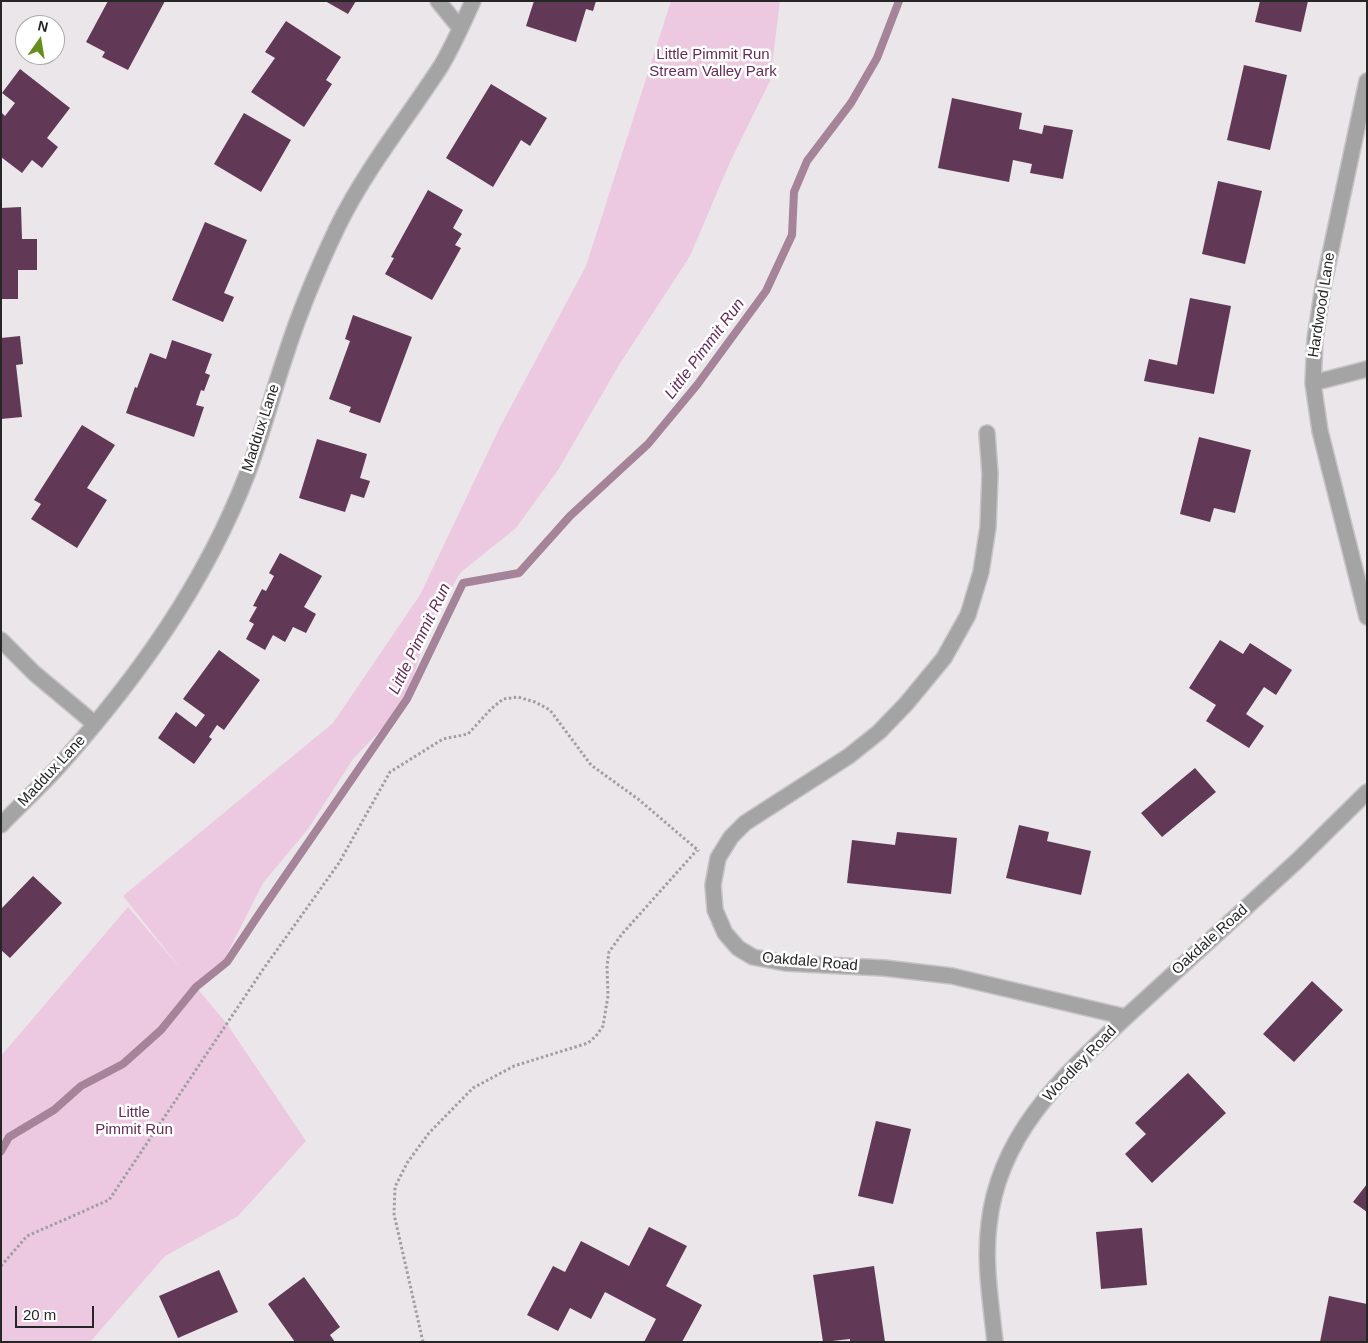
<!DOCTYPE html>
<html>
<head>
<meta charset="utf-8">
<style>
  body { margin:0 }
  #map { position:relative; width:1368px; height:1343px; overflow:hidden; background:#eae6e9; font-family:Arial,sans-serif }
  canvas { display:block }
  .frame { position:absolute; inset:0; border:2px solid #272627; pointer-events:none }
  .north { position:absolute; left:15px; top:15px; width:50px; height:50px; box-sizing:border-box; background:#fff; border:1px solid #a9a8a9; border-radius:50%; rotate:13deg; font-size:14px; font-weight:700; line-height:20px; text-align:center; color:#272627 }
  .north::after { content:''; display:block; margin:auto; width:18px; height:22px; background:#668e1c; clip-path:polygon(50% 0,100% 100%,50% 72%,0 100%) }
  .scale { position:absolute; left:15px; top:1306px; width:79px; height:22px; box-sizing:border-box; border:2px solid #272627; border-top:0; padding-left:6px; font-size:15px; line-height:18px; white-space:nowrap; color:#272627; -webkit-text-stroke:4px #fff; paint-order:stroke }
</style>
</head>
<body>
<div id="map">
<canvas width="1368" height="1343"></canvas>
<div class="frame"></div>
<div class="north">N</div>
<div class="scale">20 m</div>
</div>
<script>
const g = document.querySelector('canvas').getContext('2d');
g.lineJoin = 'round';
function paint(path, color) {
  g.fillStyle = color;
  g.fill(path, 'evenodd');
}
function strokePath(path, color, width, dash) {
  g.strokeStyle = color;
  g.lineWidth = width;
  g.lineCap = dash ? 'butt' : 'round';
  g.setLineDash(dash || []);
  g.stroke(path);
}
function label(font, color, halo, rows, align = 'center') {
  g.font = font + ' Arial,sans-serif';
  g.lineWidth = 5;
  g.setLineDash([]);
  g.textBaseline = 'middle';
  g.strokeStyle = halo;
  g.fillStyle = color;
  for (const [text, x, y, turn = 0] of rows) {
    g.save();
    g.translate(x, y);
    g.rotate((+turn || 0) * Math.PI / 180);
    g.textAlign = isNaN(turn) ? turn : align;
    if (halo) g.strokeText(text, 0, 0);
    g.fillText(text, 0, 0);
    g.restore();
  }
}
paint(new Path2D(`
  M671 1H780L770 81 730 162 690 256 619 365 558 470 516 528 460 573 426 634 412 682 401 709 353 759 308 829 263 883 219 970 196 987 227 1024 306 1141 238 1216 165 1256 90 1342H1V1056L128 907 182 970 123 896 333 723 420 595 500 427 586 266Z`), '#ecc9e1');
strokePath(new Path2D(`
  M1 1151 9 1137 54 1110 81 1086 123 1064 161 1030 196 987 227 962 261 911 407 699 463 583 519 573 570 516 648 444 697 385 766 291 792 235 794 192 807 161 851 103 877 58 899 1`), '#a5849a', 8);
paint(new Path2D(`
  M108 1H165L128 70 102 57 105 52 86 42Z
  M325 1H356L348 14Z
  M534 1H596L593 11 586 9 576 42 526 26Z
  M1260 1H1308L1301 32 1255 22Z
  M286 21 341 57 326 80 332 84 304 127 251 92 275 58 265 52Z
  M1244 65 1287 75 1270 150 1227 140Z
  M20 69 70 108 47 138 58 147 42 168 32 160 22 173 1 157V114L2 113 5 116 15 103 2 93Z
  M491 84 547 118 530 146 521 140 493 187 446 158Z
  M952 98 1022 113 1019 129 1042 134 1044 125 1073 130 1063 179 1030 173 1032 164 1013 160 1009 182 938 168Z
  M244 113 291 140 261 192 214 164Z
  M1218 181 1262 191 1245 264 1202 254Z
  M428 190 463 210 453 228 462 234 455 245 461 248 432 300 385 274 394 258 391 257Z
  M21 207 22 239H37V270H18V299H1V208Z
  M205 222 247 240 224 293 234 297 223 322 172 300Z
  M1190 298 1231 306 1214 394 1144 381 1149 359 1177 365Z
  M353 315 412 337 380 423 349 412 351 407 329 399 350 341 345 339Z
  M20 336 23 364 16 365 22 417 1 419V338Z
  M172 340 212 354 205 373 210 375 204 391 201 390 196 405 204 407 194 437 126 413 135 387 137 388 150 353 166 359Z
  M82 425 115 445 87 488 107 500 77 548 31 519 41 504 34 500Z
  M1199 437 1251 450 1235 513 1214 508 1210 522 1180 514Z
  M317 439 367 454 360 478 370 481 364 498 351 494 345 512 299 498Z
  M280 553 322 576 304 607 316 614 306 633 293 627 285 642 273 635 265 650 246 639 254 624 249 621 257 607 253 606 262 589 266 591 274 576 269 573Z
  M1220 640 1243 654 1250 643 1292 670 1276 695 1264 687 1246 714 1264 726 1249 748 1206 721 1216 705 1189 688Z
  M219 650 260 680 224 730 217 725 209 737 212 739 194 764 158 738 176 712 196 727 205 715 183 699Z
  M1195 768 1216 792 1162 837 1141 813Z
  M1019 825 1049 832 1047 841 1091 851 1081 895 1006 878Z
  M897 832 957 838 951 894 847 883 852 840 895 845Z
  M33 876 62 903 10 958 1 950V909Z
  M1312 981 1343 1010 1294 1062 1263 1034Z
  M1188 1073 1226 1113 1152 1183 1125 1154 1146 1134 1135 1123Z
  M876 1121 911 1129 893 1204 858 1196Z
  M1367 1184V1212L1353 1202Z
  M649 1227 687 1246 666 1286 702 1305 682 1342H644L656 1319 605 1292 591 1319 570 1308 558 1331 527 1315 553 1266 565 1272 581 1241 629 1266Z
  M1142 1228 1147 1285 1101 1289 1096 1232Z
  M874 1266 885 1342H850V1339L823 1342 813 1275Z
  M219 1270 238 1312 178 1338 159 1296Z
  M304 1277 340 1327 330 1335 335 1342H295L268 1304Z
  M1329 1296 1367 1304V1342H1320Z`), '#613956');
const minor = new Path2D(`
  M438 1 460 28
  M1367 81 1323 287 1315 339 1313 383 1320 431 1367 617
  M1313 383 1367 369
  M987 433 990 474 988 527 981 572 968 615 944 658 906 704 879 732 849 756 745 823 731 837 718 858 713 885 715 910 725 933 738 948 753 957 785 963 884 968 952 976 1126 1017 1298 860 1367 792
  M1 640 34 673 95 724
  M1 825C20 805 41 786 59 766 138 677 205 584 248 472 262 435 272 395 285 357 299 313 317 270 337 228 365 170 406 120 441 66 453 46 463 23 473 1
  M995 1342C991 1303 984 1263 989 1224 999 1133 1064 1075 1126 1017`);
strokePath(minor, '#c7c3c6', 18);
strokePath(new Path2D(`
  M1 1266 27 1236 109 1200 264 968 339 863 390 772 443 739 468 734 491 709 503 699 518 697 535 702 550 710 591 765 638 799 699 851
  M423 1342 394 1214 395 1187 407 1163 429 1133 473 1088 514 1066 588 1043 596 1036 603 1026 608 996 607 966 609 952 622 934 697 850`), '#a19ea1', 3, [2.5, 2.5]);
strokePath(minor, '#a5a4a5', 15);
label('15px', '#642b56', '#fff', [
  ["Little Pimmit Run",713,55],
  ["Stream Valley Park",713,72],
  ["Little",134,1113],
  ["Pimmit Run",134,1130]
]);
label('15px', '#272627', '#fff', [
  ["Hardwood Lane",1322,305,-81],
  ["Maddux Lane",261,428,-72],
  ["Maddux Lane",52,771,-47],
  ["Oakdale Road",1210,940,-42],
  ["Oakdale Road",810,962,5],
  ["Woodley Road",1080,1064,-46]
]);
label('italic 16px', '#652c57', '#fff', [
  ["Little Pimmit Run",705,349,-53],
  ["Little Pimmit Run",420,639,-64]
]);
</script>
</body>
</html>
